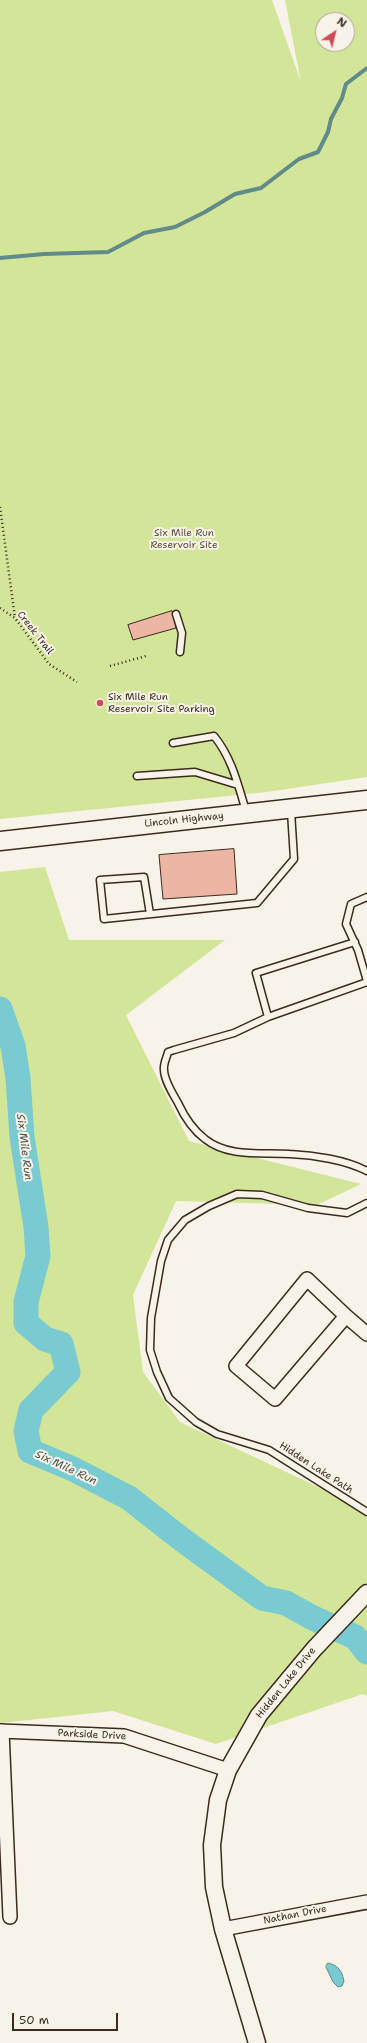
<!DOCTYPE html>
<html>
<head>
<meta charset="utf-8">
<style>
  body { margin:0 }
  #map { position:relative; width:367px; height:2043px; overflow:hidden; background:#f7f3e8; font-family:"Shantell Sans",sans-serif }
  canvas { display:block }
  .north { position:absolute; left:315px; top:12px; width:40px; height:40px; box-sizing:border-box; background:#f7f3e8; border:1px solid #aca397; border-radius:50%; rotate:35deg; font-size:11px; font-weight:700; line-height:16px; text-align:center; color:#3b2a1e }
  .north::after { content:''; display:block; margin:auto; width:14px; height:18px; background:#d1495b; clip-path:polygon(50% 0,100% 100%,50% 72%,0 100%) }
  .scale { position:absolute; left:12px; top:2013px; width:106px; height:18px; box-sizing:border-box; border:2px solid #3b2a1e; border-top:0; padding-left:5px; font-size:12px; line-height:14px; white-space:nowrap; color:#3b2a1e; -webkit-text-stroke:3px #f7f3e8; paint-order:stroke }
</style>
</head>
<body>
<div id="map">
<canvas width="367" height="2043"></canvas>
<div class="north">N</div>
<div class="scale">50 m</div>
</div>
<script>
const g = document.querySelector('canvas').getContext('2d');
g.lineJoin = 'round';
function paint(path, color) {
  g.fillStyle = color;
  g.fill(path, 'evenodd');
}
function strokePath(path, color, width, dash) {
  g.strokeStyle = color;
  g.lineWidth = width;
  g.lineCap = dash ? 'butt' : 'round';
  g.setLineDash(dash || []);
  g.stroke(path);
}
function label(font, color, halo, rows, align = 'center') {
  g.font = font + ' "Shantell Sans",sans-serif';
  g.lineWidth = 4;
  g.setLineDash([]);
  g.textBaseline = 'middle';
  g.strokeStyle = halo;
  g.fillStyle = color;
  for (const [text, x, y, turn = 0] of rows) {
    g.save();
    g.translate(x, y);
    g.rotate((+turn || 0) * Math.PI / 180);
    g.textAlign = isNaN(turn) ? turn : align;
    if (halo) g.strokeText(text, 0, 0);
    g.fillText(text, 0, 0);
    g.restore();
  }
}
paint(new Path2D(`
  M0 0H272L301 82 285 0H367V777L267 792 0 819ZM323 20H347V44H323Z
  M45 867 69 940H225L126 1015 189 1141 361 1184 317 1205 176 1201 133 1295 143 1372 180 1422 367 1510V1696L363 1694 216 1744 113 1711 0 1723V872Z`), '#d2e599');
const water = new Path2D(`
  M328 1963C338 1965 342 1971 344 1981L342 1986 338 1987 333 1982 326 1967Z`);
paint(water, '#7acbd1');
strokePath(water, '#618b89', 1);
strokePath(new Path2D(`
  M0 258 44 254 108 252 144 233 175 227 205 212 235 194 261 188 299 159 318 152 328 132 331 119 342 98 346 84 367 68`), '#618b89', 4);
strokePath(new Path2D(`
  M0 1009 13 1046 18 1078 22 1137 36 1227 38 1256 26 1302V1323L45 1339 61 1344 68 1372 31 1410 26 1431 30 1451 73 1469 129 1498 180 1538 262 1598 286 1603 311 1617 355 1637 367 1652`), '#7acbd1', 25);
const building = new Path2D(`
  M172 611 176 628 133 640 128 625Z
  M234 849 237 894 163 899 159 855Z`);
paint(building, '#edb5a4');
strokePath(building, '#3b2a1e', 1);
const service = new Path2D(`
  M176 614 182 633 180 652
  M173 743 214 736C232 758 238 785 246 811
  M137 776 195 772 238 785
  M367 897 351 904 346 924 358 950 367 981
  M150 914 144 877 100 880 104 919 257 903 294 859 291 811
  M367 982 268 1017 234 1033 174 1050 168 1052C167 1057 163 1064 164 1070 164 1080 173 1094 178 1103 184 1116 193 1130 205 1139 229 1158 262 1152 290 1154 314 1155 346 1160 367 1171
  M268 1017 256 973 355 942
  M367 1203 347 1213 308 1208 262 1195 237 1194 209 1206 185 1220 168 1240 161 1261 151 1318 150 1350 157 1372 169 1398 196 1422 217 1434 269 1450 367 1512`);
const minor = new Path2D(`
  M307 1279 346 1316 275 1399 236 1366Z
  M346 1316 367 1334
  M0 1731 124 1736 228 1770
  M2 1731 10 1917
  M223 1929 367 1902`);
const tertiary = new Path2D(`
  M257 2043 223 1929 214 1887 212 1845 218 1800 228 1770 259 1715 314 1649 367 1593`);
const secondary = new Path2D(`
  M0 841 367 800`);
strokePath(service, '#3b2a1e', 9);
strokePath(minor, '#3b2a1e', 16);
strokePath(tertiary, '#3b2a1e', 19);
strokePath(secondary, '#3b2a1e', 21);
strokePath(new Path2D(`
  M0 507 15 618
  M0 608 15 618 49 664 77 682
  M110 666 146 656`), '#3b2a1e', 2.5, [1, 3]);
strokePath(service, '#f7f3e8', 6);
strokePath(minor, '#f7f3e8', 13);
strokePath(tertiary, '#f7f3e8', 16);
strokePath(secondary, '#f7f3e8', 18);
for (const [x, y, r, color] of [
  [100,703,4,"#d1495b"]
]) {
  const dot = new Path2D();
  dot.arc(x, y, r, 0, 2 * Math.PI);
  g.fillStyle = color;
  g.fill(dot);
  strokePath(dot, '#f7f3e8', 1.5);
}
label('10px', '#594f37', '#f7f3e8', [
  ["Six Mile Run",184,533],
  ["Reservoir Site",184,545]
]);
label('10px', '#3b2a1e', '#f7f3e8', [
  ["Creek Trail",35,633,52],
  ["Lincoln Highway",184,820,-6],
  ["Hidden Lake Path",316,1468,33],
  ["Hidden Lake Drive",286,1683,-51],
  ["Parkside Drive",92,1735,3],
  ["Nathan Drive",295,1915,-11]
]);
label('10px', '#3b2a1e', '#f7f3e8', [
  ["Six Mile Run",108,697],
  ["Reservoir Site Parking",108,709]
], 'left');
label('italic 11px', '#4b524b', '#f7f3e8', [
  ["Six Mile Run",24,1147,83],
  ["Six Mile Run",66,1468,25]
]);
</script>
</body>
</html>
